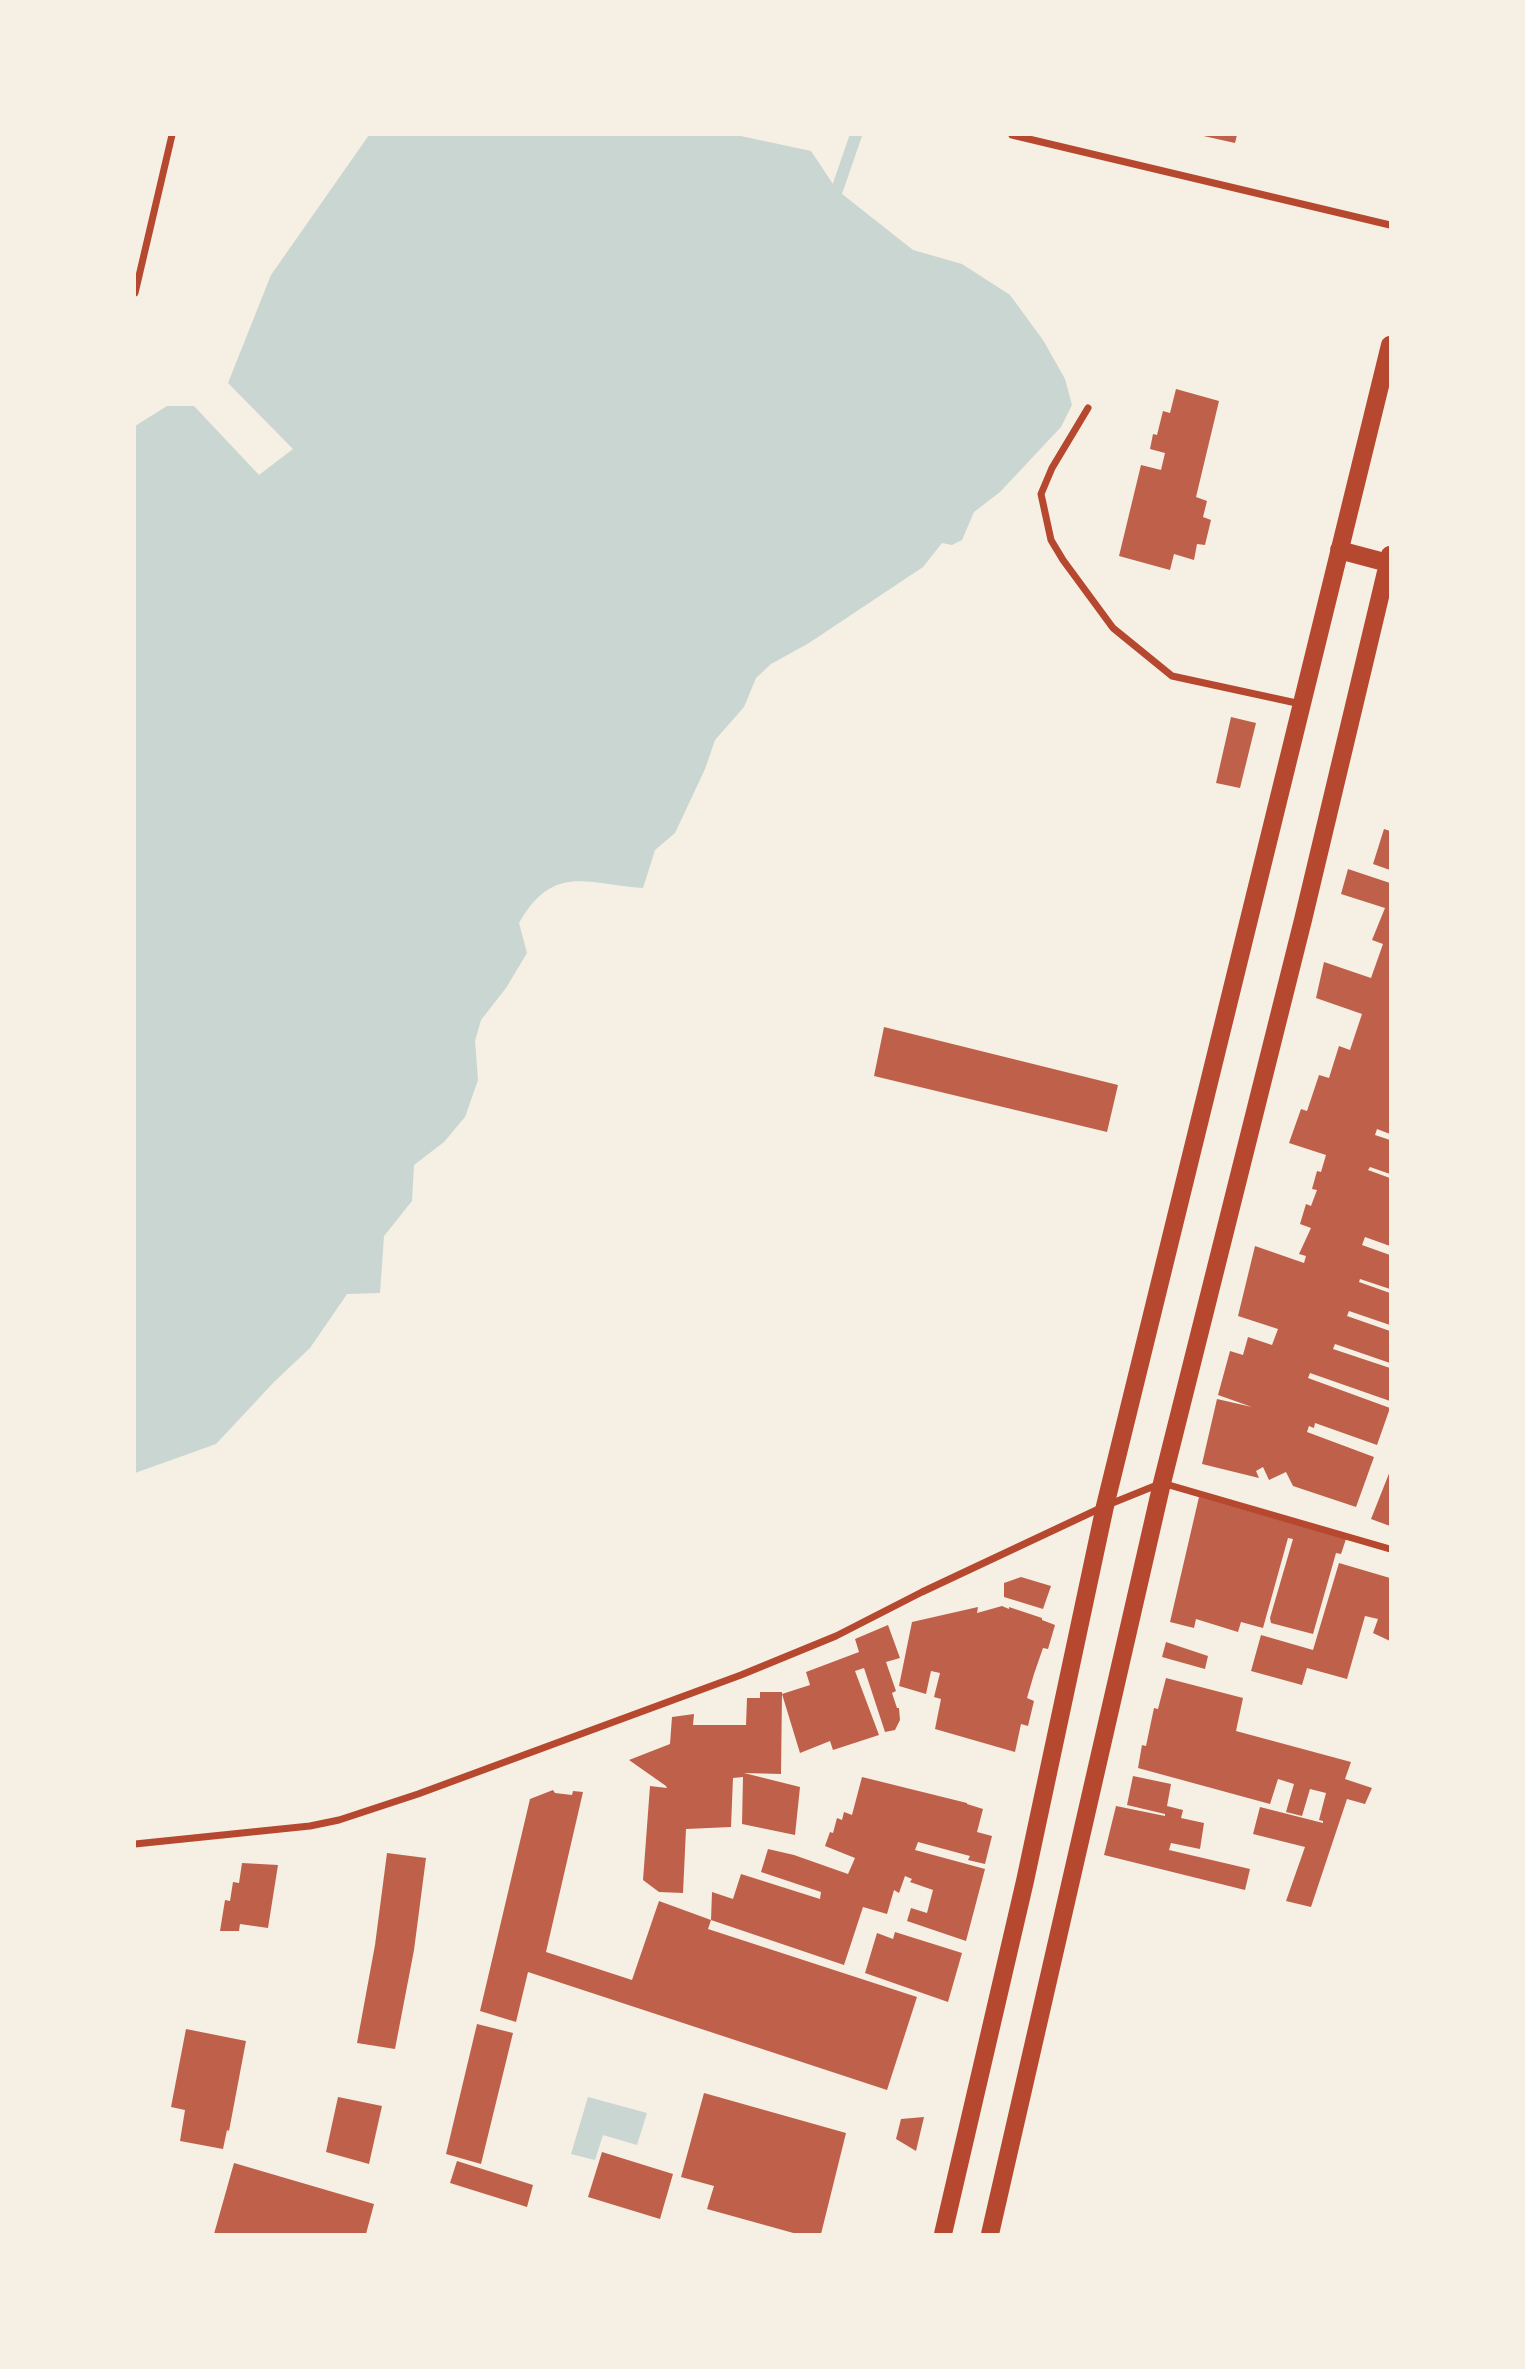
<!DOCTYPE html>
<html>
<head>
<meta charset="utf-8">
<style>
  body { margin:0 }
  #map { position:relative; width:1525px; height:2369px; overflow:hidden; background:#f6efe4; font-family:"Titillium Web",sans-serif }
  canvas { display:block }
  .frame { position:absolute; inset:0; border:136px solid #f6efe4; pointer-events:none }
</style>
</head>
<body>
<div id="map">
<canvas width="1525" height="2369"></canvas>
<div class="frame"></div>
</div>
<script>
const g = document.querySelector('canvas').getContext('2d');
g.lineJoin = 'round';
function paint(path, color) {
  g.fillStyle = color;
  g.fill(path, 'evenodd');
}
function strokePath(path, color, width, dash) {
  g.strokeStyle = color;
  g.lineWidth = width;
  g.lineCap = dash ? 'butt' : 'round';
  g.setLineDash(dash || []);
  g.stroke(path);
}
paint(new Path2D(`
  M369 135H736L811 151 837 190 913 250 962 264 1010 295 1043 340 1065 379 1072 405 1061 427 1000 492 974 512 962 540 952 545 942 543 923 567 809 643 771 664 756 678 744 707 715 740 705 769 675 833 655 850 643 888C587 884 553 863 519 923L527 953 506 988 481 1020 475 1041 478 1080 465 1117 444 1142 414 1165 412 1201 384 1236 380 1293 347 1294 310 1348 274 1382 216 1444 135 1473V426L167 406H194L259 475 293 449 228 383 271 275Z
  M588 2097 647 2113 637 2145 603 2135 595 2160 571 2154Z`), '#c9d6d2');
strokePath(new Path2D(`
  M826 204 837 190 856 135`), '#c9d6d2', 12);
paint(new Path2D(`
  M1199 135H1237L1235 143Z
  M1176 389 1219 401 1196 497 1207 501 1203 517 1211 520 1205 545 1197 544 1194 560 1174 554 1170 570 1119 556 1141 465 1161 470 1165 453 1150 449 1153 434 1157 435 1163 411 1170 413Z
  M1231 717 1256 723 1240 788 1216 783Z
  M1384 829 1390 831V870L1373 864Z
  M1348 869 1390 883V1134L1377 1129 1375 1135 1390 1140V1174L1370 1167 1368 1170 1390 1178V1246L1365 1237 1362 1245 1390 1255V1289L1360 1279 1359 1282 1390 1293V1325L1349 1311 1347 1316 1390 1331V1363L1335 1344 1333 1349 1390 1368V1401L1310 1373 1308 1378 1390 1408 1377 1445 1315 1423 1314 1428 1309 1426 1307 1432 1374 1457 1356 1507 1293 1486 1286 1472 1269 1480 1263 1467 1256 1471 1259 1478 1202 1464 1217 1399 1252 1407 1218 1395 1230 1351 1243 1355 1248 1337 1272 1345 1278 1329 1238 1316 1255 1246 1304 1263 1306 1256 1299 1254 1311 1228 1300 1224 1306 1204 1311 1206 1317 1190 1312 1189 1317 1171 1321 1172 1326 1155 1289 1143 1301 1109 1307 1111 1319 1075 1329 1078 1339 1046 1350 1050 1362 1014 1316 998 1324 962 1371 978 1383 944 1372 940 1385 908 1341 894Z
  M884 1027 1118 1085 1107 1132 874 1076Z
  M1390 1471V1526L1371 1519Z
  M1199 1497 1346 1539 1341 1554 1336 1553 1313 1634 1271 1623 1270 1618 1293 1539 1288 1538 1263 1628 1241 1622 1238 1632 1196 1619 1194 1628 1170 1622Z
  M1339 1563 1390 1578V1641L1373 1633 1378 1619 1365 1616 1347 1679 1307 1668 1302 1685 1251 1671 1261 1635 1313 1650Z
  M1021 1577 1051 1586 1043 1609 1004 1597V1583Z
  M1002 1606 1009 1609V1607L1042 1618V1620L1055 1625 1048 1649 1043 1648 1034 1674 1027 1698 1034 1701 1028 1726 1021 1724 1015 1752 935 1729 941 1699 934 1697 940 1673 931 1671 926 1694 899 1686 912 1622 978 1607 977 1613Z
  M888 1625 900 1658 886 1662 896 1691 892 1693 897 1708H899L900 1720 895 1730 885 1732 864 1668 855 1671 879 1735 833 1750 830 1741 800 1753 782 1694 781 1774 744 1773 800 1787 795 1835 742 1824 743 1777 733 1778 731 1827 686 1829 683 1893 659 1892 643 1880 650 1786 667 1788 666 1786 629 1760 670 1744 672 1717 694 1714 693 1725H746L747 1698H760V1692H782V1694L810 1685 806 1672 859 1652 855 1639Z
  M1166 1642 1208 1656 1205 1669 1162 1657Z
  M1166 1678 1243 1698 1236 1731 1351 1762 1345 1779 1372 1788 1365 1804 1347 1799 1311 1907 1286 1901 1305 1847 1253 1834 1260 1807 1323 1823V1821L1319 1820 1326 1793 1310 1789 1302 1816 1286 1812 1294 1784 1278 1779 1270 1804 1138 1768 1142 1745 1146 1746 1154 1708 1158 1709Z
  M1133 1776 1171 1784 1167 1806 1183 1810 1181 1818 1204 1823 1200 1849 1171 1843 1169 1850 1250 1869 1245 1890 1104 1855 1116 1806 1165 1816V1814L1127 1805Z
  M862 1777 967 1803V1804L983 1809 977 1832 992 1836 985 1864 968 1860 970 1856 918 1842 915 1850 985 1869 966 1941 907 1921 911 1908 927 1913 933 1890 910 1882 912 1879 905 1876 899 1893 894 1890 887 1914 863 1907 844 1965 711 1920 712 1892 733 1899 741 1874 820 1899 821 1892 761 1872 768 1849 794 1855 848 1874 855 1858 825 1846 830 1832 833 1833 837 1818 842 1820 844 1812 852 1815Z
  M553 1790 555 1793 572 1795 573 1791 583 1792 546 1952 632 1980 659 1901 711 1920 708 1929 917 1997 887 2090 528 1972 516 2022 480 2011 530 1799Z
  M387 1853 426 1858 414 1950 395 2049 357 2043 375 1945Z
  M242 1863 278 1865 268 1928 240 1924 239 1931H220L225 1900 230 1901 233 1882 239 1883Z
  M895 1932 962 1953 948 2002 865 1973 877 1933 893 1939Z
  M477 2024 513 2033 481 2164 446 2154Z
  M186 2029 246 2041 229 2131 227 2130 223 2149 180 2141 185 2110 171 2107Z
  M704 2093 846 2133 821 2234H797L707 2209 714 2186 681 2177Z
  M338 2097 382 2106 369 2164 326 2152Z
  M924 2117 916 2151 896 2139 901 2119Z
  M602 2152 673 2174 660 2219 588 2197Z
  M457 2161 533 2185 527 2207 450 2183Z
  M234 2163 374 2204 366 2234H214Z`), '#bf614a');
strokePath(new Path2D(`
  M1012 135 1390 225
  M135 293 172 135
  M1088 408 1052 468 1041 494 1051 540 1063 560 1113 628 1172 676 1301 704
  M135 1844 310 1826 339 1820 418 1794 741 1675 836 1636 922 1592 1105 1506 1162 1483 1390 1549`), '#b5482f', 7);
strokePath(new Path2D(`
  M1339 550 1388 563
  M943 2234 1025 1881 1105 1506 1390 345
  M990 2234 1162 1483 1303 920 1390 555`), '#b5482f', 18);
</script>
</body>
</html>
